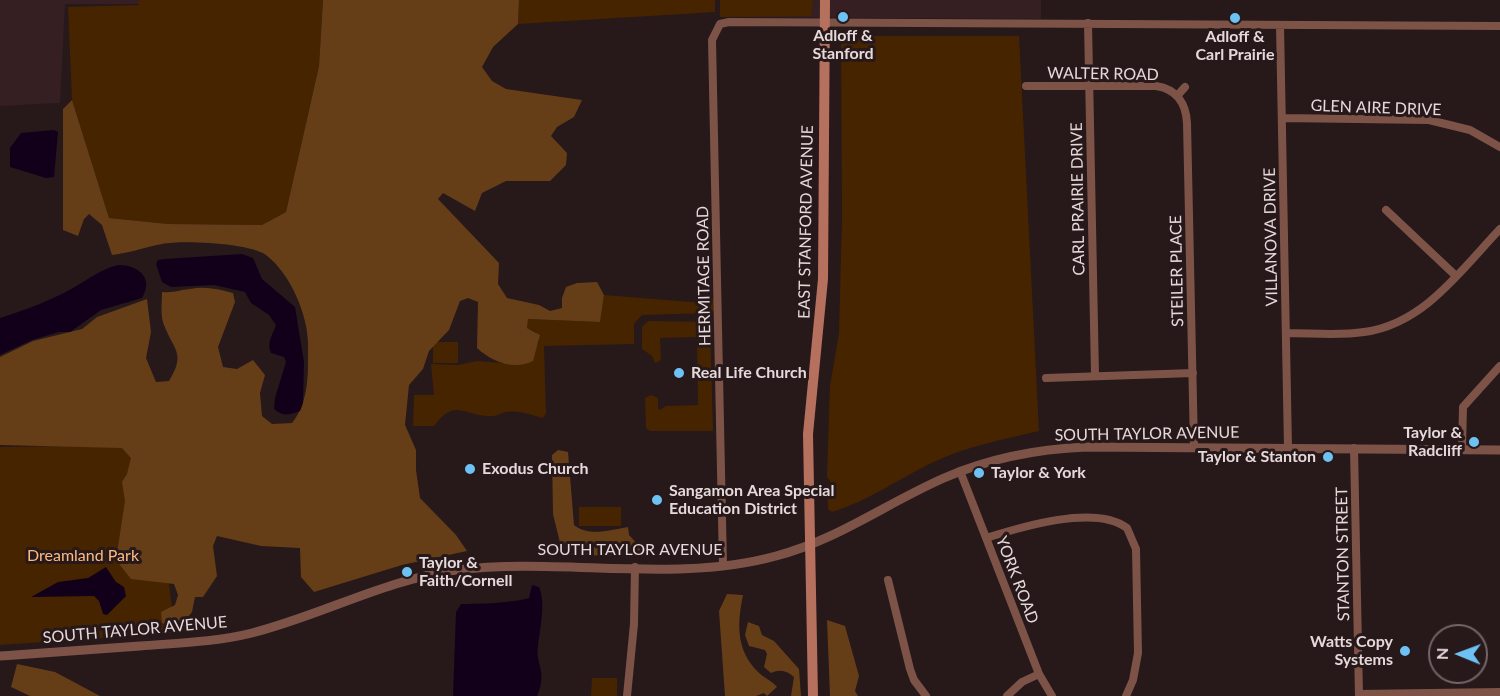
<!DOCTYPE html>
<html>
<head>
<meta charset="utf-8">
<style>
  body { margin:0 }
  #map { position:relative; width:1500px; height:696px; overflow:hidden; background:#27181a; font-family:Lato,sans-serif }
  canvas { display:block }
  .north { position:absolute; left:1428px; top:624px; width:60px; height:60px; box-sizing:border-box; background:#27181a; border:2px solid #736567; border-radius:50%; rotate:271deg; font-size:16px; font-weight:700; line-height:24px; text-align:center; color:#e5d9db }
  .north::after { content:''; display:block; margin:auto; width:21px; height:27px; background:#6ec2f3; clip-path:polygon(50% 0,100% 100%,50% 72%,0 100%) }
</style>
</head>
<body>
<div id="map">
<canvas width="1500" height="696"></canvas>
<div class="north">N</div>
</div>
<script>
const g = document.querySelector('canvas').getContext('2d');
g.lineJoin = 'round';
function paint(path, color) {
  g.fillStyle = color;
  g.fill(path, 'evenodd');
}
function strokePath(path, color, width, dash) {
  g.strokeStyle = color;
  g.lineWidth = width;
  g.lineCap = dash ? 'butt' : 'round';
  g.setLineDash(dash || []);
  g.stroke(path);
}
function label(font, color, halo, rows, align = 'center') {
  g.font = font + ' Lato,sans-serif';
  g.lineWidth = 6;
  g.setLineDash([]);
  g.textBaseline = 'middle';
  g.strokeStyle = halo;
  g.fillStyle = color;
  for (const [text, x, y, turn = 0] of rows) {
    g.save();
    g.translate(x, y);
    g.rotate((+turn || 0) * Math.PI / 180);
    g.textAlign = isNaN(turn) ? turn : align;
    if (halo) g.strokeText(text, 0, 0);
    g.fillText(text, 0, 0);
    g.restore();
  }
}
paint(new Path2D(`
  M0 0H139V4H65L60 103 0 106Z
  M720 0H1041V19L720 17Z`), '#351f22');
paint(new Path2D(`
  M139 0H323L319 66 286 212 262 225 168 224 109 218 72 100 68 7 139 5Z
  M519 0H715V12L518 24Z
  M720 0H813L811 16 720 17Z
  M841 36H1019L1039 431C1005 439 968 446 936 461 901 477 869 501 832 512L828 509 827 488 830 481 827 477 830 386 839 333 842 217Z
  M714 293V310L712 312 710 308V313L642 315 634 324V344L544 346 546 413 543 418C531 415 520 410 506 412 502 412 498 416 493 416 466 418 456 396 434 426H413L414 395H434L431 364 458 365 477 361 504 363 536 347 539 342 536 332 527 328 528 319 600 322 604 295 703 303 714 298Z
  M648 321 710 322 713 431H650L646 428 645 398 651 395 658 398V408L660 410 666 406 698 405 697 337 660 338 661 360 655 363 652 356 642 349V327Z
  M433 342H458V363H433Z
  M152 445 175 633 0 645V447Z
  M579 507H621V526H579Z
  M592 678H617V696H591Z`), '#472400');
paint(new Path2D(`
  M323 0H519L518 24 493 47 482 67 492 81 506 89 582 100 574 117 557 127 551 136 567 153 566 165 550 181H506L482 193 475 211 443 193 438 199 499 263 498 284 507 298 539 305 550 311 562 308V298L566 287 577 283 597 282 604 295 600 322 528 319 527 328 540 335 533 361C513 371 491 361 477 348L478 302 468 298 460 301 449 330 429 351 423 369 409 385 405 425 416 450V470L420 498 456 535 467 551 402 565 314 592 301 577 300 548 261 546 217 536 213 546 217 576 203 597H195L192 612 184 623 170 626 162 623 161 612 175 605 178 595 174 584 131 579 116 560 125 501 122 482 127 474 131 458 122 448 0 445V357L33 341 82 329 97 317 147 299 151 332 146 358 156 382 169 381C186 353 174 351 164 325 160 316 162 302 162 292 173 293 179 290 190 289 205 286 218 289 233 293L235 302 218 347 223 367 237 369 253 360 265 375 260 393 262 416 272 424 292 423C310 400 308 372 308 344 308 315 290 273 266 255 249 243 182 240 162 244 145 247 130 253 112 255L102 225 89 214 84 219 78 236 63 230V109L72 100 109 218 168 224 262 225 286 212 319 66Z
  M558 450 568 452 574 525C589 537 610 530 628 527L629 535 645 552 643 556 570 555 562 551 553 514 552 455Z
  M727 594 743 595C737 624 736 650 758 672 764 678 771 680 777 687L767 696 764 693 756 696H725L719 611Z
  M827 620 845 626 859 676 855 691 858 696H830Z
  M748 622 759 626 762 635 774 641 799 669 801 696H791L794 677C786 670 780 669 771 673L764 667 767 654 765 650 749 646 745 635Z
  M17 664 55 672 100 696H30L11 687Z`), '#653e18');
paint(new Path2D(`
  M54 130 58 132 54 177 46 178 10 167V148L21 133Z
  M242 254 253 258 262 279 295 307 304 362 303 403 300 411C289 415 283 417 274 409L275 398 286 362 284 357 271 353C266 343 273 334 276 325L269 315 251 303 245 292 214 285 171 287 162 282 156 264 158 260 165 259Z
  M118 265C139 265 154 278 142 298L101 310 70 332H59L32 340 0 355V318C25 310 50 301 73 288 89 279 101 269 118 265Z
  M106 567 116 582 124 587 126 596 107 615 103 614 99 601 94 596 31 597 58 582 88 578Z
  M532 585 539 587C546 603 540 629 538 646 535 664 548 672 537 696H453L456 612 461 604C480 604 511 603 529 598Z`), '#12001b');
strokePath(new Path2D(`
  M1088 23 1095 375
  M1280 25 1288 448
  M1026 86H1156C1177 89 1186 104 1187 123L1194 447
  M1177 96 1185 87
  M1282 118 1429 120 1470 130 1500 147
  M1386 210 1456 276
  M1286 333C1312 333 1339 336 1364 332 1424 324 1461 270 1500 229
  M1046 378 1193 373
  M1354 448 1359 696
  M1462 449 1463 407 1500 366
  M960 471 1039 674 1052 696
  M986 538C1021 527 1095 504 1127 528L1136 549 1138 653 1133 680 1126 696
  M723 566 712 40 720 24 729 22 1500 26
  M888 580 910 669 914 680 926 696
  M1359 694 1500 692
  M627 696 634 624 635 567
  M1007 696 1022 682 1039 674`), '#7d5347', 8);
strokePath(new Path2D(`
  M0 656C47 653 94 649 140 646 178 643 216 642 252 633 322 615 385 580 456 570 560 557 675 584 776 556 837 540 887 503 944 478 990 458 1037 449 1086 447L1500 450`), '#7d5347', 9);
strokePath(new Path2D(`
  M813 696 808 434 823 279 825 0`), '#b5705e', 10);
for (const [x, y, r, color] of [
  [843,17,6,"#6ec2f3"],
  [1235,18,6,"#6ec2f3"],
  [679,373,6,"#6ec2f3"],
  [1474,442,6,"#6ec2f3"],
  [1328,457,6,"#6ec2f3"],
  [470,469,6,"#6ec2f3"],
  [979,473,6,"#6ec2f3"],
  [657,500,6,"#6ec2f3"],
  [407,572,6,"#6ec2f3"],
  [1405,651,6,"#6ec2f3"]
]) {
  const dot = new Path2D();
  dot.arc(x, y, r, 0, 2 * Math.PI);
  g.fillStyle = color;
  g.fill(dot);
  strokePath(dot, '#27181a', 2);
}
label('bold 16px', '#e5d9db', '#27181a', [
  ["Adloff &",843,36,"center"],
  ["Stanford",843,54,"center"],
  ["Adloff &",1235,37,"center"],
  ["Carl Prairie",1235,55,"center"],
  ["Real Life Church",691,373],
  ["Taylor &",1462,433,"right"],
  ["Radcliff",1462,451,"right"],
  ["Taylor & Stanton",1316,457,"right"],
  ["Exodus Church",482,469],
  ["Taylor & York",991,473],
  ["Sangamon Area Special",669,491],
  ["Education District",669,509],
  ["Taylor &",419,563],
  ["Faith/Cornell",419,581],
  ["Watts Copy",1393,642,"right"],
  ["Systems",1393,660,"right"]
], 'left');
label('16px', '#e5d9db', '#27181a', [
  ["WALTER ROAD",1103,74,1],
  ["GLEN AIRE DRIVE",1376,108,2],
  ["CARL PRAIRIE DRIVE",1078,199,-91],
  ["EAST STANFORD AVENUE",806,222,-89],
  ["VILLANOVA DRIVE",1271,237,-91],
  ["STEILER PLACE",1177,271,-91],
  ["HERMITAGE ROAD",704,276,-91],
  ["SOUTH TAYLOR AVENUE",1147,434,-1],
  ["SOUTH TAYLOR AVENUE",630,550],
  ["STANTON STREET",1343,554,-91],
  ["YORK ROAD",1017,580,69],
  ["SOUTH TAYLOR AVENUE",135,630,-5]
]);
label('16px', '#fbbb81', '#27181a', [
  ["Dreamland Park",83,556]
]);
</script>
</body>
</html>
